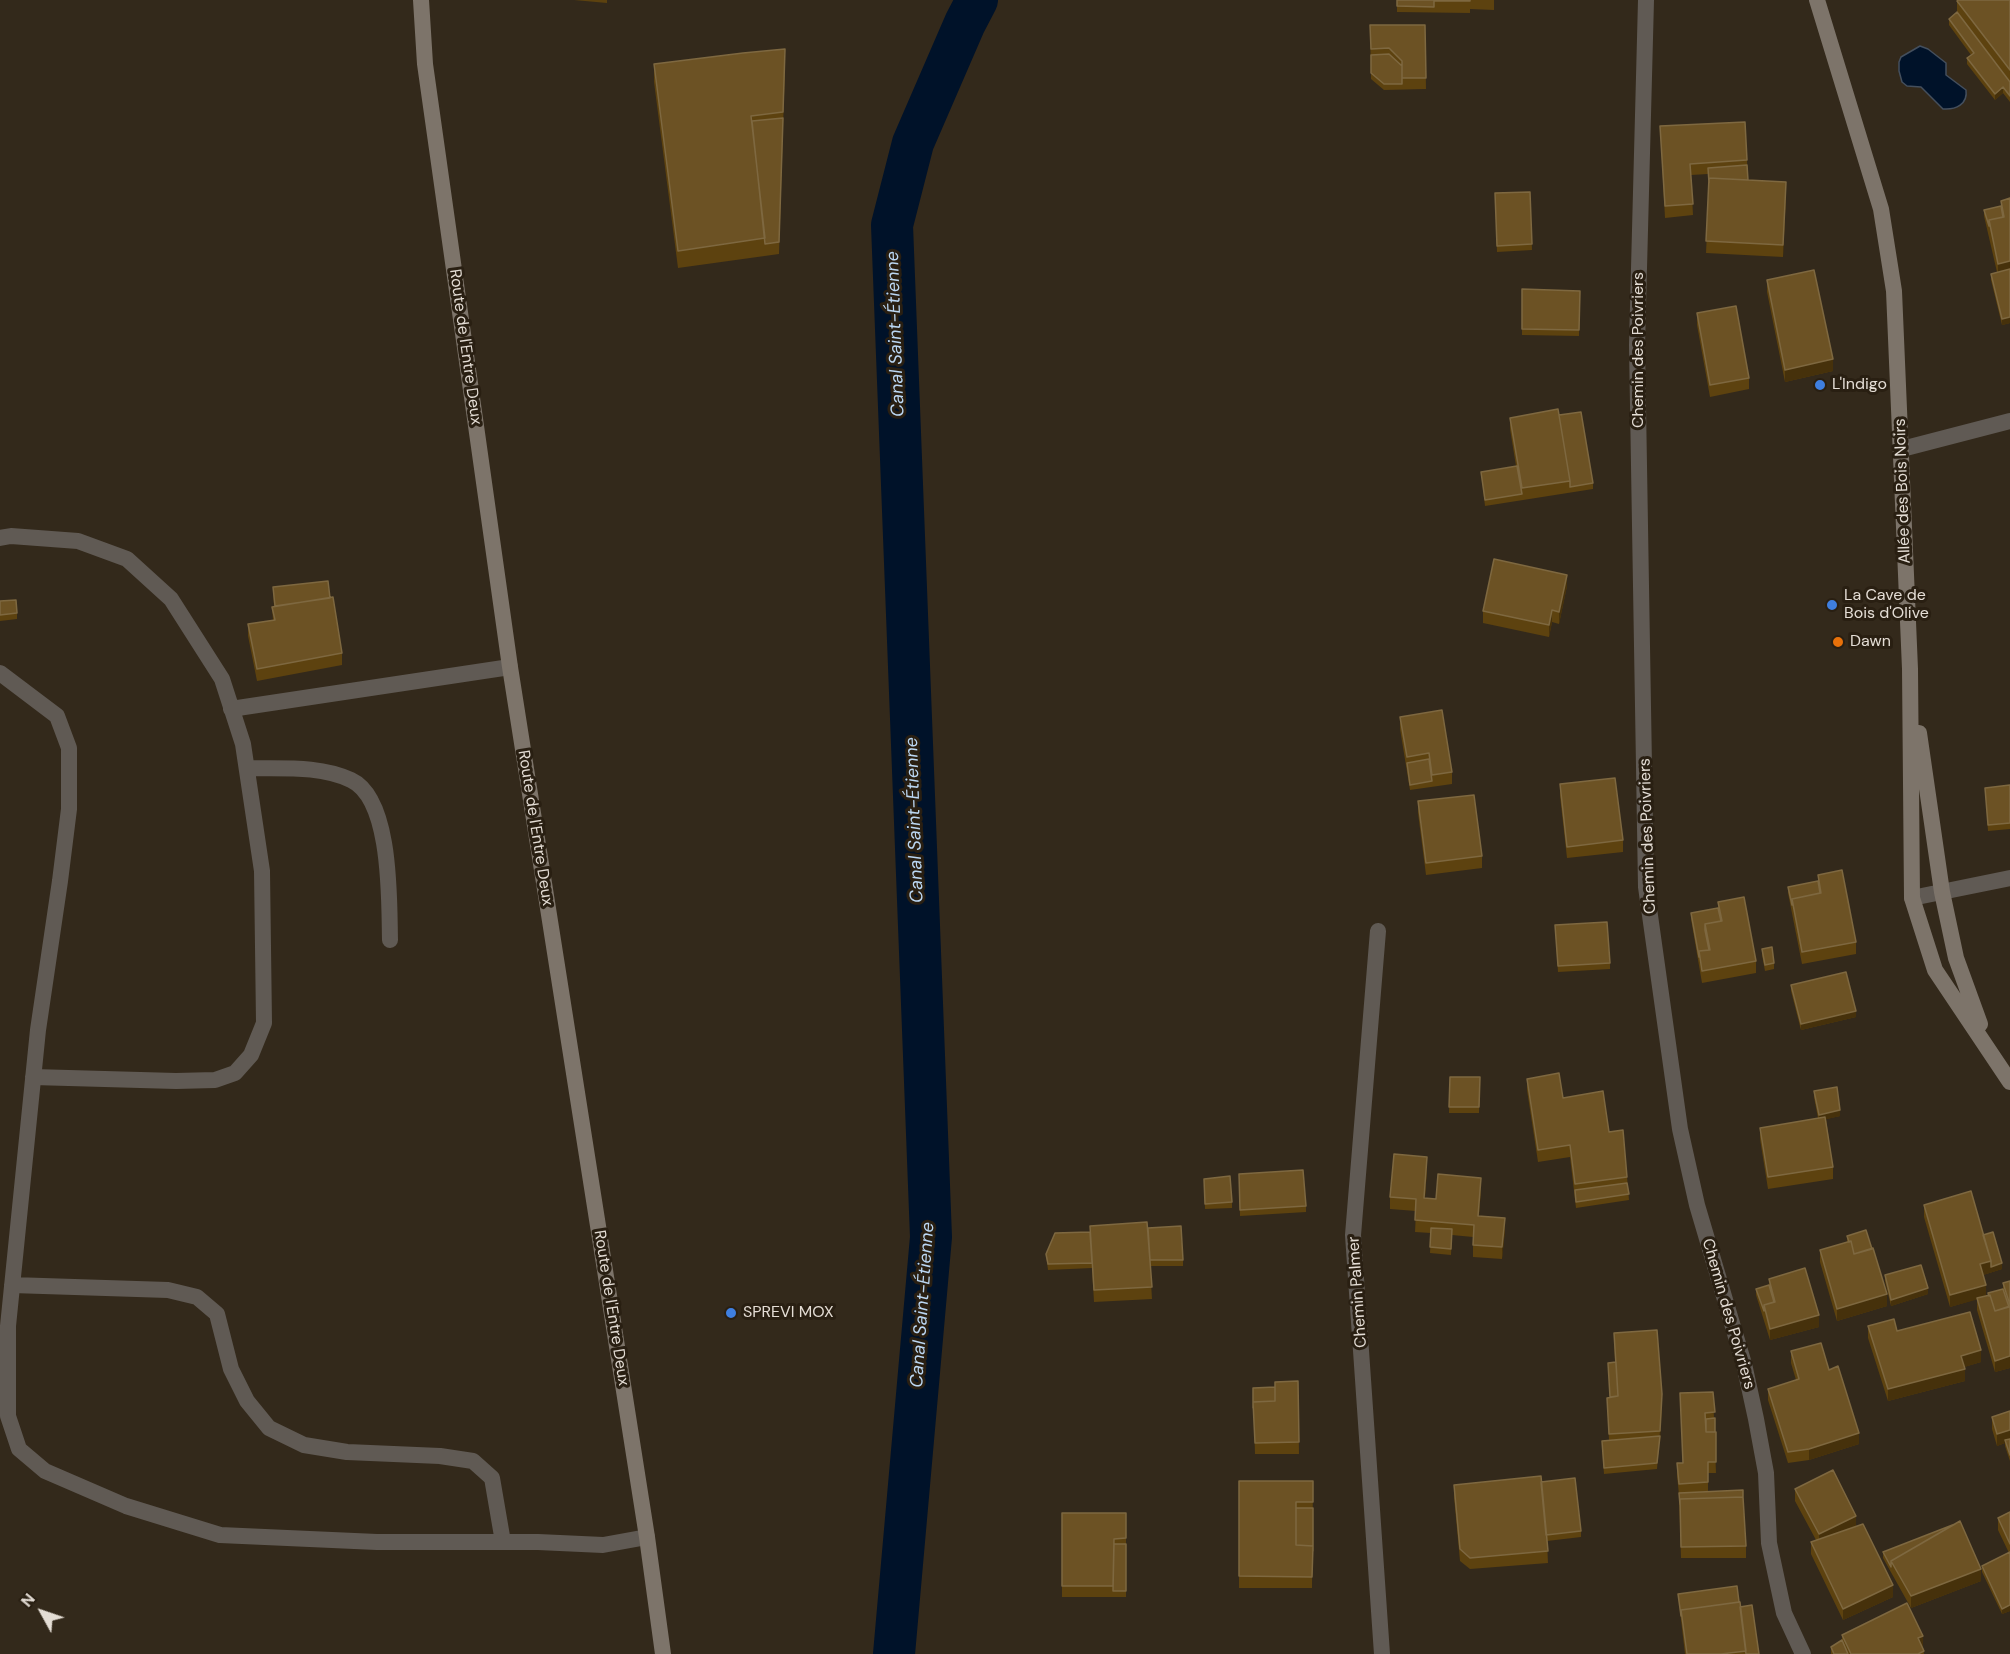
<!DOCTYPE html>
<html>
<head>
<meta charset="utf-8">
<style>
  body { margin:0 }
  #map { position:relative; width:2010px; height:1654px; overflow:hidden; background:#33291b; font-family:"DM Sans",sans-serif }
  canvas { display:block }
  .north { position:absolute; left:12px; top:1582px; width:60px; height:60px; -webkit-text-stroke:4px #291f12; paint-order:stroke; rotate:310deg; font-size:16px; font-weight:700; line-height:24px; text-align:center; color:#e4ddd5 }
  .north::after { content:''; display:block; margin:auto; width:21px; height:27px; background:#e4ddd5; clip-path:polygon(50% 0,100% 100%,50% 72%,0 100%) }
</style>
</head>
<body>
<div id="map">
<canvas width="2010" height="1654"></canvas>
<div class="north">N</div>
</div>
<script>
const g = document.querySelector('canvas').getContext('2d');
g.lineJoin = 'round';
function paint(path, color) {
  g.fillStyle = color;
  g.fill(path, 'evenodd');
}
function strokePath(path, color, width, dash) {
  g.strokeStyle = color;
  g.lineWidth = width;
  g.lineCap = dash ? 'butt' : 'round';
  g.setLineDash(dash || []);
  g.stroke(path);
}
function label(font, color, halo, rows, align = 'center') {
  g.font = font + ' "DM Sans",sans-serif';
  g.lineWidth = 6;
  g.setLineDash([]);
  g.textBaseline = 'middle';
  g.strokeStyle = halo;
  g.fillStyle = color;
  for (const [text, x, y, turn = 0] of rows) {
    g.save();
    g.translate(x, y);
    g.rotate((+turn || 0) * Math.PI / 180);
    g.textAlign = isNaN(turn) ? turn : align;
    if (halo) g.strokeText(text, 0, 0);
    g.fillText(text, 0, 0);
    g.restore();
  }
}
const water = new Path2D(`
  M1920 46 1928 49 1946 63V75L1966 90C1968 104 1956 110 1943 109L1921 87 1907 86 1902 82 1899 71V62L1901 57Z`);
paint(water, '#001229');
strokePath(water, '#444f5d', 1.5);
strokePath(new Path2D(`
  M894 1654 931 1237 892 225 913 143 965 23 977 0`), '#001229', 42);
strokePath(new Path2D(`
  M0 538 11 536 78 541 127 559 171 599 222 679 243 744 262 871 264 1023 251 1055 235 1073 215 1080 176 1081 33 1077
  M0 673 57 716 69 748V809L60 881 38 1030 8 1326V1416L19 1449 45 1471 126 1506 220 1535 377 1542H538L603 1545 647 1537
  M231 709 510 667
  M247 768C281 769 319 765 351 780 392 799 389 901 390 940
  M12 1285 168 1290 197 1297 217 1314 231 1369 247 1401 269 1428 304 1445 347 1452 440 1456 473 1461 492 1478 503 1542`), '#605a54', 16);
strokePath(new Path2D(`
  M1646 0 1637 345 1646 887 1680 1129 1697 1205 1744 1364 1756 1419 1766 1473 1769 1543 1784 1613 1803 1654
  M1902 449 2010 421
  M1912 898 2010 878
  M1378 931 1353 1235 1382 1654`), '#605a54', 16);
strokePath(new Path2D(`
  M421 0 425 64 510 667 647 1537 663 1654
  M1817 0 1881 209 1894 291 1910 669 1912 898 1935 970 2010 1082
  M1919 733 1942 892 1956 958 1980 1024`), '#7d746a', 16);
paint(new Path2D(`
  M574 0H607V3Z
  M1397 0H1494V10L1470 9V13L1397 12Z
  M2010 0V102L2003 93 1995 100 1967 64V58L1971 55 1949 25V19L1957 12V1Z
  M1370 25H1425L1426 89 1384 90 1371 79Z
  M654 64 785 66 779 254 678 268 654 82Z
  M1745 122 1748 180 1786 193 1783 257 1706 253 1709 189 1708 174 1691 175 1693 215 1665 218 1660 126Z
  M1530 192 1532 250 1497 252 1495 193Z
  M2010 198V323L2002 325 1991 280V274L1997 272 1984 216V210L2001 206V201Z
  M1767 280 1833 371 1785 382 1767 292Z
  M1522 289 1580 291 1579 336 1522 335Z
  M1697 313 1749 378V389L1710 397 1697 325Z
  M1559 415 1593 483V489L1485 506 1481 472 1516 466 1510 429V418Z
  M1567 586 1559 624 1552 622 1549 637 1483 623V611Z
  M273 587 330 598 342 653V665L257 681 248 636V624L273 620 272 607H274Z
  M0 601 17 613V619L0 621Z
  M1400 717 1452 772V784L1410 790 1400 729Z
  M1560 784 1623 840V852L1567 858 1560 796Z
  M2010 785V829L1988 831 1985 788Z
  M1418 801 1482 856V868L1426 875 1418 813Z
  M1818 875 1856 942V954L1802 964 1788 893V887L1818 881Z
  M1718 902 1756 961V973L1702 983 1691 919V913L1718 908Z
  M1555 925 1610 963V969L1558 972Z
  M1762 949 1774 963V969L1765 971 1762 955Z
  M1791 985 1856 1017 1801 1030 1791 991Z
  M1450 1077H1480L1479 1113H1449Z
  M1527 1079 1563 1098 1609 1132 1627 1177 1629 1200 1576 1208 1570 1157 1538 1162 1527 1090Z
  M1814 1091 1840 1116 1826 1119 1833 1167V1179L1768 1189 1760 1139V1128L1818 1118 1814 1097Z
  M1427 1169 1425 1198 1436 1199 1481 1189 1479 1216 1505 1230 1502 1259 1473 1257V1237L1452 1235 1451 1255 1430 1253 1431 1233 1415 1232 1416 1211 1390 1209V1197Z
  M1239 1174 1306 1206V1212L1240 1216Z
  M1204 1179 1232 1202V1208L1205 1209Z
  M1924 1205 1983 1235 2002 1269 1983 1275 1986 1296H1988V1293L2003 1289V1283L2010 1281V1368L1995 1372 1977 1310V1299L1950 1307 1924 1217Z
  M1148 1228 1183 1260V1266H1150L1152 1299 1094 1302 1092 1268 1048 1270 1046 1254Z
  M1847 1236 1887 1306 1837 1321 1820 1262V1250L1847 1242Z
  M1885 1275 1928 1294 1891 1306 1885 1281Z
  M1769 1279 1819 1327 1770 1340 1756 1295V1289L1769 1285Z
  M1868 1326 1897 1331 1981 1362 1964 1367 1965 1381 1888 1401 1868 1338Z
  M1614 1333 1662 1406 1657 1469 1604 1474 1602 1447 1609 1440 1607 1398 1610 1397 1615 1362Z
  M1791 1351 1829 1370 1859 1444 1809 1460 1788 1463 1768 1400V1389L1796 1380 1791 1363Z
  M1298 1381 1299 1454H1255L1253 1388 1275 1387Z
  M1713 1392 1716 1473H1708V1491L1746 1546V1558H1681L1679 1495 1677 1475V1463H1683L1680 1393Z
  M2010 1411V1461L2005 1446V1443L1997 1446 1992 1429V1417Z
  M1239 1481H1313L1312 1588H1239Z
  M1541 1482 1581 1531V1537L1547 1541 1548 1563 1470 1569 1460 1561 1454 1497V1485Z
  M1795 1489 1856 1526 1893 1597 1843 1620 1811 1554V1542L1816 1540 1795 1501Z
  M2010 1512V1611L2002 1614 1982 1572V1566L2009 1553 1998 1530V1518Z
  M1062 1513H1126V1597H1062Z
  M1883 1552 1981 1581 1911 1608 1883 1558Z
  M1678 1594 1739 1602 1759 1654H1685Z
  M1842 1635 1923 1647 1924 1654H1831V1647L1842 1640Z`), '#5d420f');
paint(new Path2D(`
  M2003 87V93L1995 100V94Z
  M1786 182V193L1783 257V245Z
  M2010 261V273L1998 276V264Z
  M2010 317V323L2002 325V319Z
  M1833 359V371L1785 382V370Z
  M1567 575V586L1559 624V612Z
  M1552 610V622L1549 637V625Z
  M1856 1011V1017L1801 1030V1024Z
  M1840 1110V1116L1819 1121V1115Z
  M1427 1157V1169L1424 1210V1198Z
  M1481 1178V1189L1478 1228V1216Z
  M1505 1218V1230L1502 1259V1247Z
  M1991 1261 2002 1263V1269L1980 1276V1264Z
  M1986 1285V1297L1950 1307V1295Z
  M1928 1288V1294L1891 1306V1300Z
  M1887 1294V1306L1837 1321V1309Z
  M1819 1315V1327L1770 1340V1329Z
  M1981 1350V1362L1961 1368V1356Z
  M2010 1356V1368L1995 1372V1361Z
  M1965 1369V1381L1888 1401V1389Z
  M1662 1394V1406L1660 1442V1431Z
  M2010 1430V1442L2005 1440V1443L1997 1446V1434Z
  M1859 1433V1444L1809 1460V1449Z
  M1856 1516V1527L1819 1546V1534Z
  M1981 1569V1581L1911 1608V1596Z
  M1893 1585V1597L1843 1620V1609Z
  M2010 1605V1611L2002 1614V1609Z
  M1923 1636V1647L1918 1650V1638Z`), '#46310b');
const building = new Path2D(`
  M1397 0H1434V7L1397 6Z
  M1434 0H1470V1H1434Z
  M1958 0H2010V70L1957 1Z
  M1957 12 2010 82V96L2003 87 1995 94 1967 58 1974 53 1949 19Z
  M1370 25H1425L1426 78H1402V61L1389 48 1371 49Z
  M785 49 783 112 751 116 765 238 678 251 654 64 743 53Z
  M1389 54 1402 66V84H1384L1371 73V55Z
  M783 118 779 242 765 244 752 121Z
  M1745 122 1747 160 1690 164 1693 204 1665 206 1660 126Z
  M1747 165 1748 180 1709 178V183L1708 168Z
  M1709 178 1786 182 1783 245 1706 241Z
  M1530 192 1532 244 1497 246 1495 193Z
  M2010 198V261L1998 264 1989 220 2004 217 2001 201Z
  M2001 206 2003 217 1989 220V226L1984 210Z
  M2010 269V317L2002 319 1991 274Z
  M1814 270 1833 359 1785 370 1767 280Z
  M1522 289 1580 291 1579 330 1522 329Z
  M1736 306 1749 378 1710 385 1697 313Z
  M1558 409 1570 481 1522 488 1510 418Z
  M1581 412 1593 483 1570 487V481L1559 415Z
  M1517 466 1522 494 1485 500 1481 472Z
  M1494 559 1567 575 1559 612 1552 610 1549 625 1483 611Z
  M328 581 330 598 275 606 273 587Z
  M333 597 342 653 257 669 248 624 275 620 272 607Z
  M16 600 17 613 0 615V601Z
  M1442 710 1452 772 1432 775 1429 753 1407 757 1400 717Z
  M1429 759 1432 781 1410 785 1407 763Z
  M1615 778 1623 840 1567 847 1560 784Z
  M2010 785V823L1988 825 1985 788Z
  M1474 795 1482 856 1426 863 1418 801Z
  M1842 870 1856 942 1802 952 1792 899 1821 893 1818 875Z
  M1818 881 1820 893 1792 899V905L1788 887Z
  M1744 897 1756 961 1702 971 1699 951 1710 950 1705 924 1722 921 1718 902Z
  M1718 908 1721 921 1705 924V930L1709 950 1699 951V957L1691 913Z
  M1607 922 1610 963 1558 966 1555 925Z
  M1772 947 1774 963 1765 965 1762 949Z
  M1846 972 1856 1011 1801 1024 1791 985Z
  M1559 1073 1563 1098 1603 1091 1609 1132 1623 1130 1627 1177 1575 1184 1570 1145 1538 1150 1527 1079Z
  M1450 1077H1480L1479 1107H1449Z
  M1837 1087 1840 1110 1819 1115 1814 1091Z
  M1825 1117 1833 1167 1768 1177 1760 1128Z
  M1394 1154 1427 1157 1424 1198 1436 1199 1438 1174 1481 1178 1478 1216 1505 1218 1502 1247 1473 1245 1474 1225 1415 1220 1416 1199 1390 1197Z
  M1303 1170 1306 1206 1240 1210 1239 1174Z
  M1230 1176 1232 1202 1205 1204 1204 1179Z
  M1627 1183 1629 1194 1576 1202 1575 1190Z
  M1971 1191 1991 1261 1980 1264 1986 1285 1950 1295 1924 1205Z
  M1147 1222 1152 1287 1094 1290 1090 1226Z
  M1181 1226 1183 1260H1150L1148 1228Z
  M1431 1228 1452 1229 1451 1249 1430 1247Z
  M1866 1230 1872 1249 1854 1254 1851 1241 1849 1242 1847 1236Z
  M1090 1232 1092 1263 1048 1264 1046 1254 1055 1233Z
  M1993 1232 2002 1263 1991 1267V1261L1983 1235Z
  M1851 1241 1854 1254 1873 1248 1887 1294 1837 1309 1820 1250Z
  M1921 1265 1928 1288 1891 1300 1885 1275Z
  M1805 1268 1819 1315 1770 1329 1764 1305 1775 1302 1769 1279Z
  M2010 1281V1305L2003 1283Z
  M1769 1285 1774 1302 1764 1305V1311L1756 1289Z
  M2003 1289 2009 1307 1995 1311 1990 1295 1989 1296 1988 1293Z
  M1990 1295 1995 1311 2010 1306V1356L1995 1361 1977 1298Z
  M1970 1312 1981 1350 1961 1356 1965 1369 1888 1389 1868 1326 1894 1319 1897 1331Z
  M1657 1330 1662 1394 1660 1431 1609 1434 1607 1398 1618 1396 1614 1333Z
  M1821 1343 1829 1370 1838 1366 1859 1433 1809 1449 1788 1452 1768 1389 1799 1379 1791 1351Z
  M1616 1362 1618 1396 1610 1397 1608 1363Z
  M1298 1381 1299 1442 1255 1443 1253 1402 1275 1401V1382Z
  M1275 1387V1401L1253 1402V1408V1388Z
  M1713 1392 1715 1412 1705 1413 1706 1432H1716V1462H1708V1482L1679 1484 1677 1463H1683L1680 1393Z
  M2010 1411V1430L1997 1434 1992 1417Z
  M1715 1418V1432H1706V1419Z
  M1660 1436 1657 1463 1604 1468 1602 1441Z
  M2010 1439V1455L2005 1440Z
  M1833 1470 1856 1516 1819 1534 1795 1489Z
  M1541 1476 1548 1551 1470 1558 1460 1549 1454 1485Z
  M1575 1478 1581 1531 1546 1535 1541 1482Z
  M1239 1481H1313V1502H1296V1545L1313 1546 1312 1577 1239 1576Z
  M1743 1490V1497L1680 1499V1505L1679 1493Z
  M1743 1497 1746 1546 1681 1547 1680 1499Z
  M1296 1508H1313V1551V1546L1296 1545Z
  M2010 1512V1544L1998 1518Z
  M1062 1513H1126V1538L1114 1539 1113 1586H1062Z
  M1960 1521 1981 1569 1911 1596 1891 1561Z
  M1863 1524 1893 1585 1843 1609 1811 1542Z
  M1955 1524 1891 1561V1567L1883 1552Z
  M1114 1544H1126V1591H1113Z
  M2010 1552V1605L2002 1609 1982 1566Z
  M1737 1586 1739 1602 1681 1610V1616L1678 1594Z
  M1740 1602 1746 1651 1721 1654H1687L1681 1610Z
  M1907 1603 1923 1636 1918 1638 1924 1651 1918 1654H1851L1842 1635Z
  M1752 1605 1759 1654H1746L1740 1607Z
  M1842 1640 1848 1654H1834L1831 1647Z`);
paint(building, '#6c5224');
strokePath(building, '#7e6840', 1.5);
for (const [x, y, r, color] of [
  [1820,385,6,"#3f7fe0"],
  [1832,605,6,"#3f7fe0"],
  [1838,642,6,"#e8710a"],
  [731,1313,6,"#3f7fe0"]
]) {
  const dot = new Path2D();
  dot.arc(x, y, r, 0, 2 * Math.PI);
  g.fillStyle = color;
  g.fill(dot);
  strokePath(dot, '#291f12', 2);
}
label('16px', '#e4ddd5', '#291f12', [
  ["Route de l'Entre Deux",465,347,82],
  ["Chemin des Poivriers",1639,350,-90],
  ["Allée des Bois Noirs",1903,491,-92],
  ["Route de l'Entre Deux",535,828,81],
  ["Chemin des Poivriers",1648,836,-92],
  ["Chemin Palmer",1358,1292,-94],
  ["Route de l'Entre Deux",611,1308,81],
  ["Chemin des Poivriers",1728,1314,74]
]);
label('16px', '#e4ddd5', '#291f12', [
  ["L'Indigo",1832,385],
  ["La Cave de",1844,596],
  ["Bois d'Olive",1844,614],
  ["Dawn",1850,642],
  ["SPREVI MOX",743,1313]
], 'left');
label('italic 18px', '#bbd7f3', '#291f12', [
  ["Canal Saint-Étienne",896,334,-92],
  ["Canal Saint-Étienne",915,820,-92],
  ["Canal Saint-Étienne",923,1305,-86]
]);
</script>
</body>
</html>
